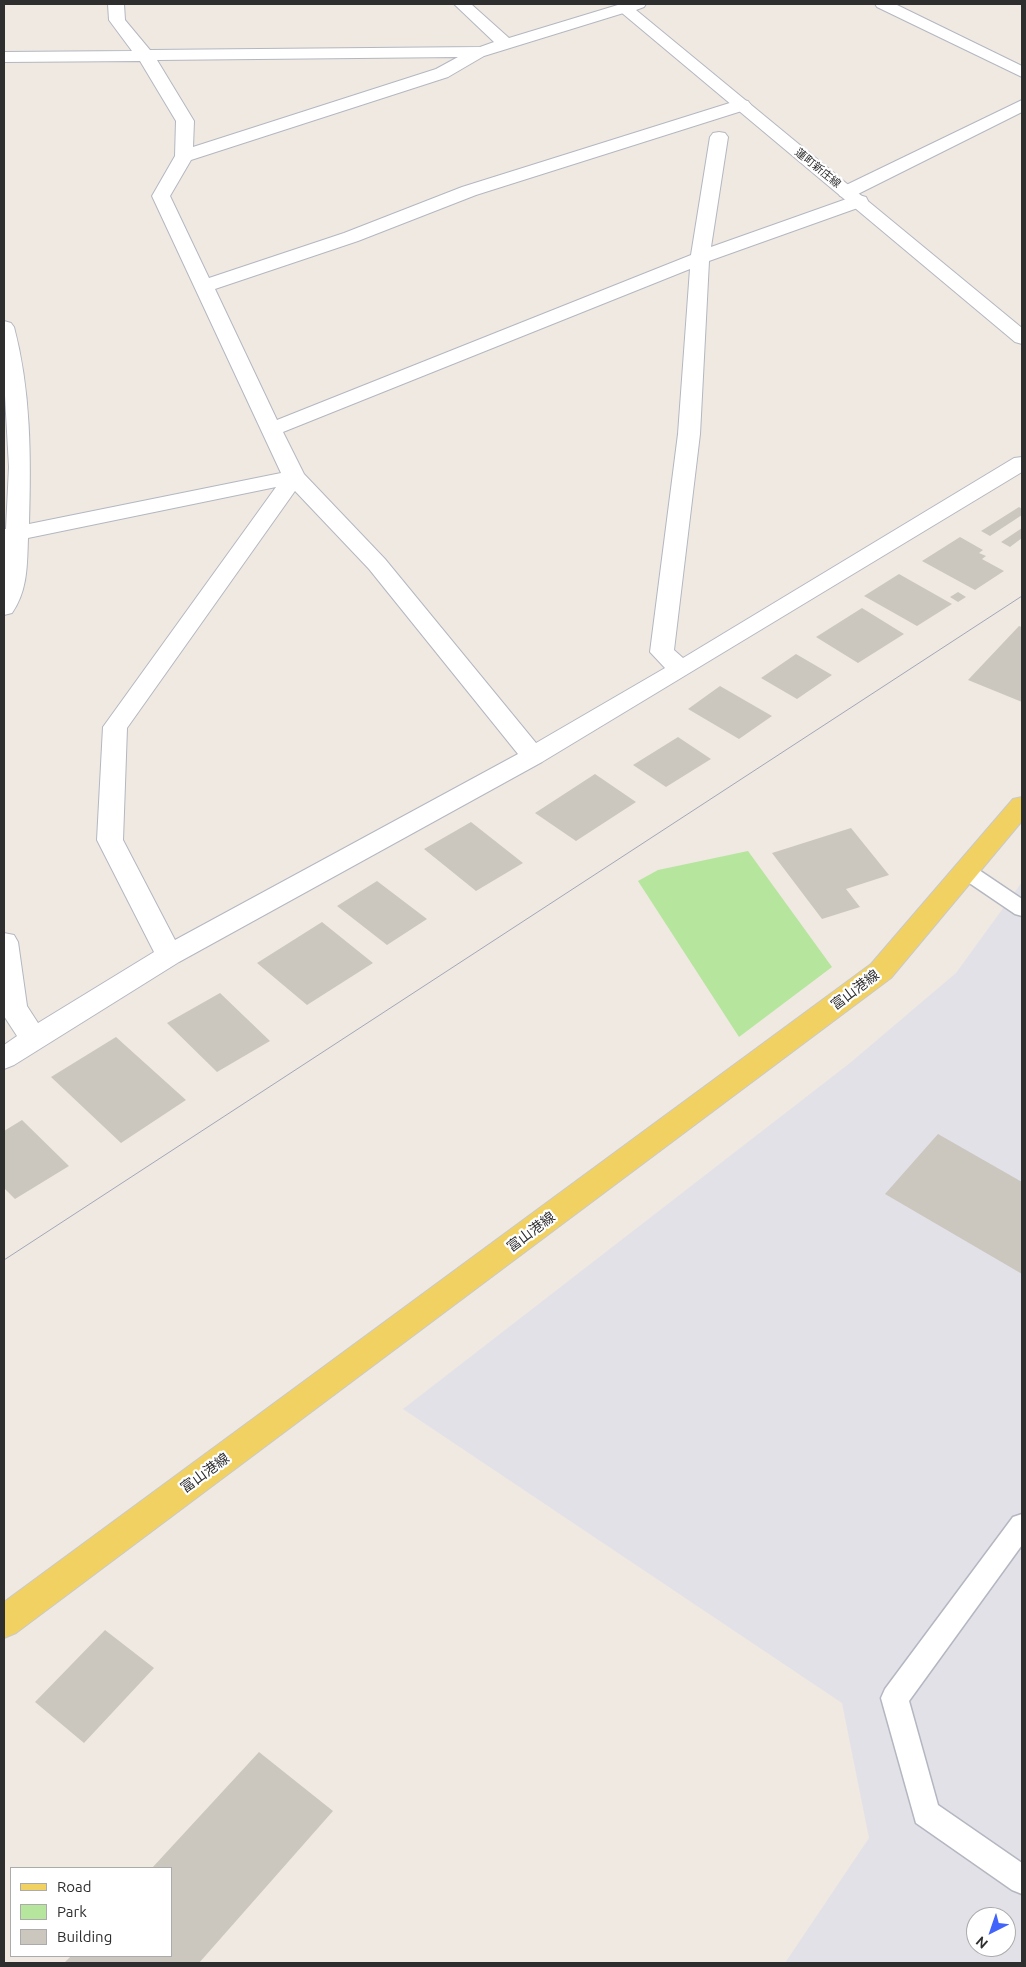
<!DOCTYPE html>
<html>
<head>
<meta charset="utf-8">
<style>
  body { margin:0 }
  #map { position:relative; width:1026px; height:1967px; overflow:hidden; background:#efe9e1; font-family:Ubuntu,sans-serif }
  canvas { display:block }
  .frame { position:absolute; inset:0; border:5px solid #2e2e2e; pointer-events:none }
  .legend { position:absolute; left:10px; top:1867px; width:162px; height:90px; box-sizing:border-box; background:#fff; border:1px solid #ababab; margin:0; padding:6px 9px; list-style:none; font-size:15px; color:#2e2e2e }
  .legend li { display:flex; align-items:center; gap:10px; height:25px }
  .legend b { width:25px; border:1px solid #ababab }
  .north { position:absolute; left:966px; top:1907px; width:50px; height:50px; box-sizing:border-box; background:#fff; border:1px solid #ababab; border-radius:50%; rotate:221deg; font-size:14px; font-weight:700; line-height:20px; text-align:center; color:#2e2e2e }
  .north::after { content:''; display:block; margin:auto; width:18px; height:22px; background:#4264fb; clip-path:polygon(50% 0,100% 100%,50% 72%,0 100%) }
</style>
</head>
<body>
<div id="map">
<canvas width="1026" height="1967"></canvas>
<div class="frame"></div>
<ul class="legend">
<li><b style="height:6px;background:#f2d163"></b>Road</li>
<li><b style="height:14px;background:#b6e59e"></b>Park</li>
<li><b style="height:14px;background:#cbc7bf"></b>Building</li>
</ul>
<div class="north">N</div>
</div>
<script>
const g = document.querySelector('canvas').getContext('2d');
g.lineJoin = 'round';
function paint(path, color) {
  g.fillStyle = color;
  g.fill(path, 'evenodd');
}
function strokePath(path, color, width, dash) {
  g.strokeStyle = color;
  g.lineWidth = width;
  g.lineCap = dash ? 'butt' : 'round';
  g.setLineDash(dash || []);
  g.stroke(path);
}
function label(font, color, halo, rows, align = 'center') {
  g.font = font + ' Ubuntu,"Noto Sans JP",sans-serif';
  g.lineWidth = 4.5;
  g.setLineDash([]);
  g.textBaseline = 'middle';
  g.strokeStyle = halo;
  g.fillStyle = color;
  for (const [text, x, y, turn = 0] of rows) {
    g.save();
    g.translate(x, y);
    g.rotate((+turn || 0) * Math.PI / 180);
    g.textAlign = isNaN(turn) ? turn : align;
    if (halo) g.strokeText(text, 0, 0);
    g.fillText(text, 0, 0);
    g.restore();
  }
}
paint(new Path2D(`
  M1022 882V1963H785L869 1838 842 1703 403 1409 850 1063 956 973ZM976 1917H1006V1947H976Z`), '#e3e1e8');
paint(new Path2D(`
  M748 851 832 967 739 1037 638 881 658 870Z`), '#b6e59e');
paint(new Path2D(`
  M1019 507 1022 509V515L990 536 981 531Z
  M1022 528V538L1010 547 1001 542Z
  M960 537 983 550 979 553 986 556 982 559 1004 571 975 590 922 561Z
  M899 574 952 604 917 626 864 596Z
  M958 592 966 597 958 602 950 597Z
  M862 608 904 634 858 663 816 637Z
  M1019 626 1022 627V702L968 680Z
  M796 654 832 675 797 699 761 678Z
  M720 686 772 716 739 739 688 709Z
  M678 737 711 759 666 787 633 765Z
  M595 774 636 802 576 841 535 813Z
  M471 822 523 863 476 891 424 849Z
  M851 828 889 875 846 889 860 907 822 919 772 853Z
  M377 881 427 919 387 945 337 906Z
  M322 922 373 963 307 1005 257 963Z
  M220 993 270 1041 217 1072 167 1023Z
  M116 1037 186 1100 121 1143 51 1077Z
  M22 1120 69 1166 15 1199 4 1188V1131Z
  M938 1134 1022 1182V1274L885 1194Z
  M105 1630 154 1668 84 1743 35 1702Z
  M259 1752 333 1811 199 1963H64L71 1956H171V1868H152Z`), '#cbc7bf');
const service = new Path2D(`
  M966 864 973 866 1022 899V916L1015 914 959 876 956 871 959 866Z
  M1022 1514V1545L909 1701 938 1805 1022 1863V1894L1012 1890 916 1823 881 1698 885 1689 1013 1517Z`);
const minor = new Path2D(`
  M108 4H124L125 20 150 50 480 47 494 42 454 4H471L509 38 621 4 630 5 632 8 630 11 484 56 448 77 191 160 170 196 209 278 344 233 462 187 736 101 742 100 748 101 751 105 748 109 476 195 358 241 215 289 277 420 691 255 710 137 713 133 719 132 725 133 728 137 711 247 852 197 859 195 866 197 868 201 866 205 709 261 700 434 674 650 683 658 1014 458 1022 457V472L542 762 179 962 14 1065 4 1069V1045L17 1036 4 1016V933L14 935 18 942 27 1006 38 1023 154 952 97 840 103 727 276 487 28 538C27 564 28 590 12 613L4 615 5 542 4 543V529H6L9 467 4 378V321L11 323 14 327C31 391 31 458 29 524L281 473 152 196 175 156 176 121 140 61 4 62V52L132 51 109 20ZM458 57 436 69 193 147 194 121 157 60ZM690 269 678 434 650 652 665 668 536 743 385 559 304 474 283 432ZM295 491 369 569 518 754 175 940 123 840 127 728Z
  M875 4H895L1022 66V77L877 7Z
  M1022 100V112L854 196 847 198 840 196 838 192 840 188Z`);
const secondary = new Path2D(`
  M646 4 644 7 636 10 1022 328V344L1015 342 616 8 621 4Z`);
const primary = new Path2D(`
  M1022 797V821L891 978 16 1633 4 1638V1602L871 964 1013 799Z`);
strokePath(service, '#b4b7c1', 3);
strokePath(minor, '#b4b7c1', 2);
strokePath(secondary, '#b4b7c1', 2);
strokePath(primary, '#c9c9c9', 2);
paint(service, '#fff');
paint(minor, '#fff');
paint(secondary, '#fff');
paint(primary, '#f2d163');
strokePath(new Path2D(`
  M4 1260 1022 596`), '#a3a6b8', 1);
label('11px', '#2e2e2e', '#fff', [
  ["蓮町新庄線",818,168,39]
]);
label('14px', '#2e2e2e', '#fff', [
  ["富山港線",855,990,-37],
  ["富山港線",531,1232,-37],
  ["富山港線",205,1473,-36]
]);
</script>
</body>
</html>
